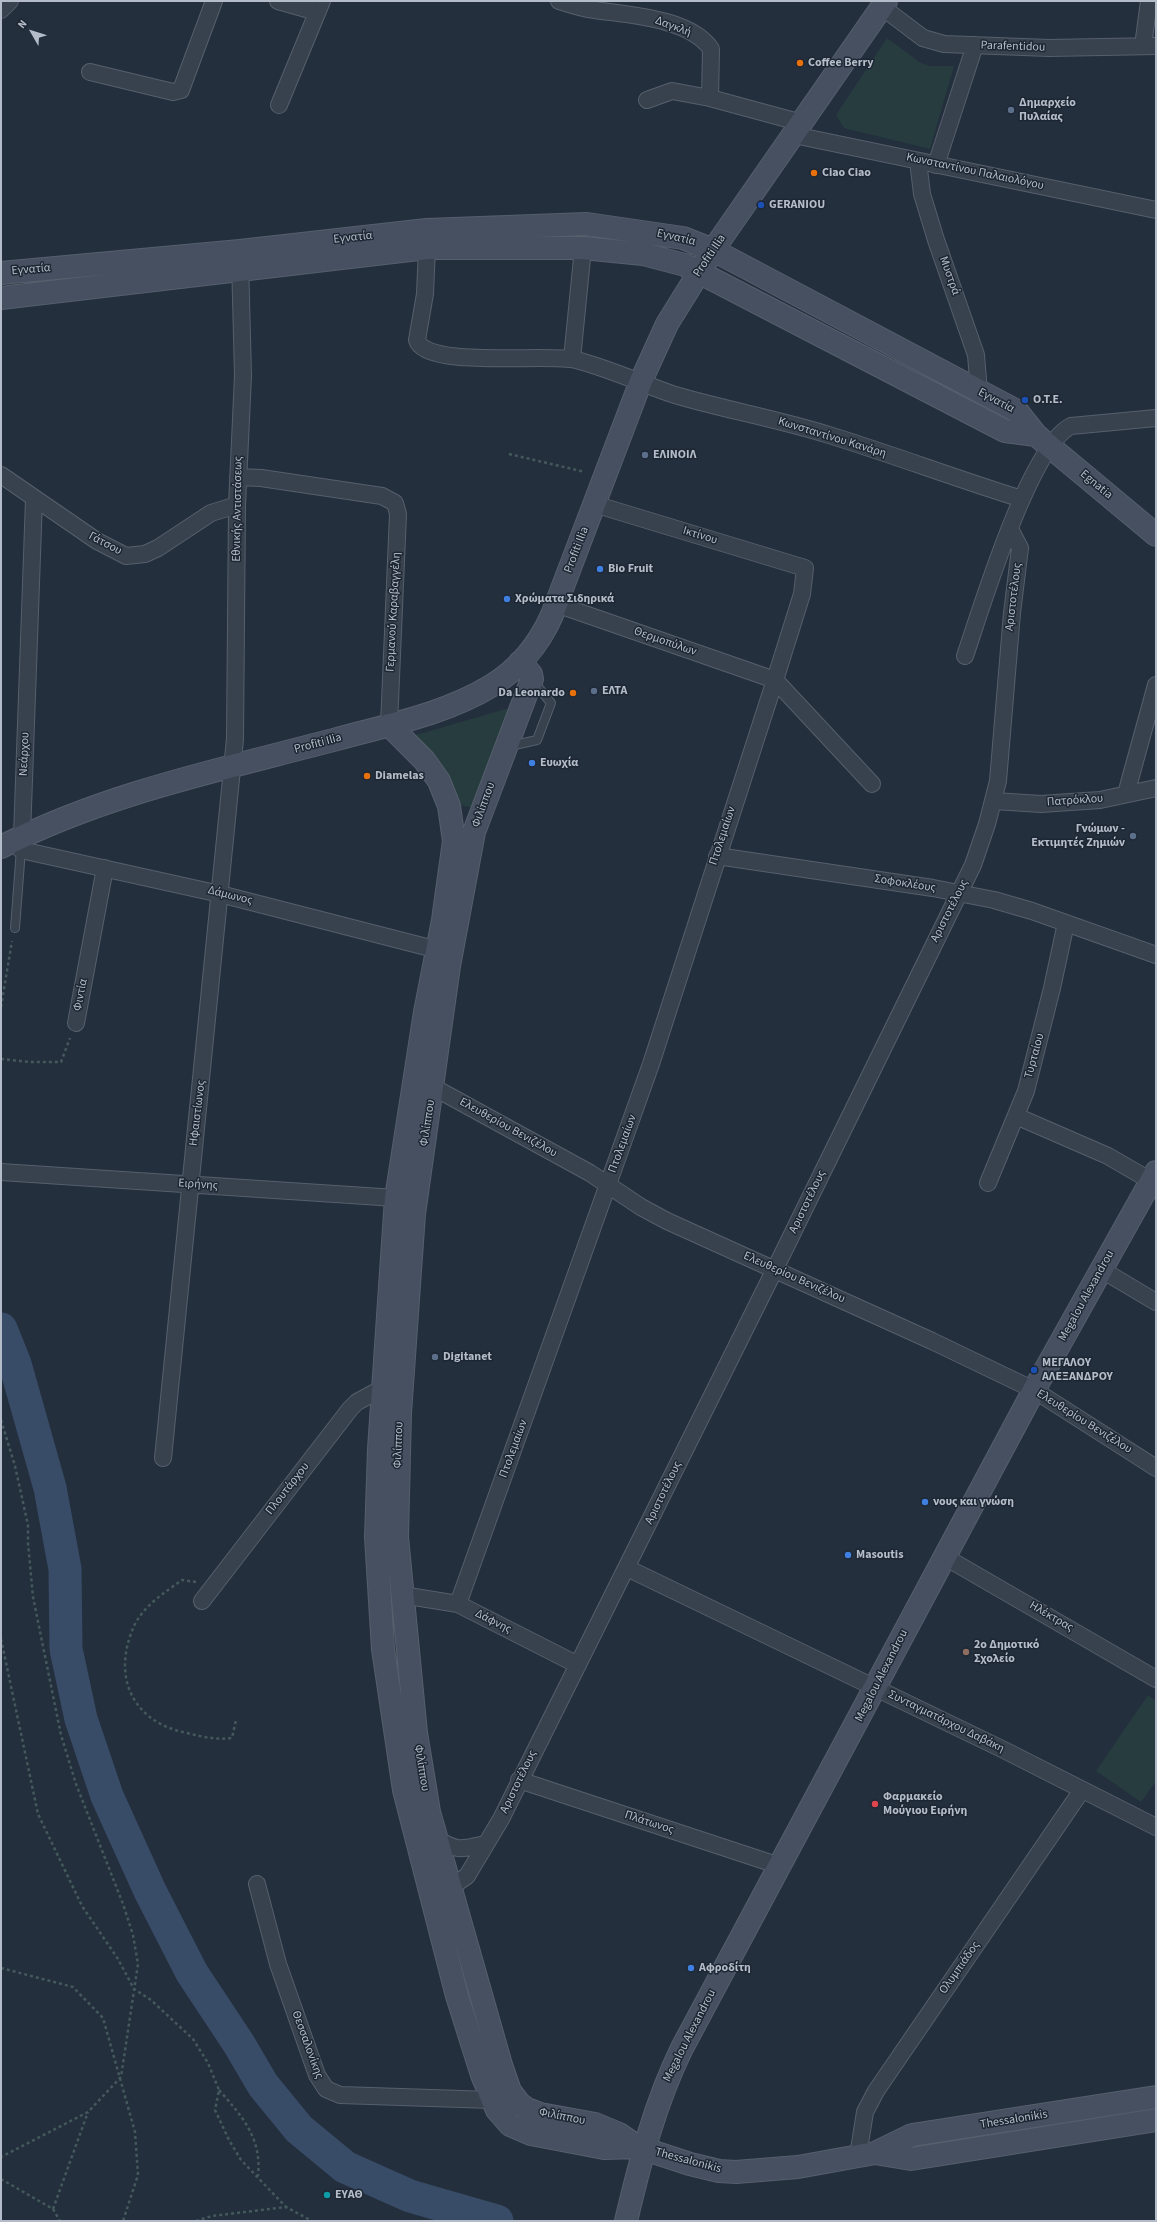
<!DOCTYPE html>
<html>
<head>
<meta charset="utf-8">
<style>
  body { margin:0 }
  #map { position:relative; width:1157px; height:2222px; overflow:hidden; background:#242f3e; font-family:"Source Sans 3",sans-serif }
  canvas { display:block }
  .frame { position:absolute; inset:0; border:2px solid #b4bcc9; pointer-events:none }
  .north { position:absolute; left:12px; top:12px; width:40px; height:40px; -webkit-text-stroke:3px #1d2633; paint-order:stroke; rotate:309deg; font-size:11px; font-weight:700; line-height:16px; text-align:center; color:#b4bcc9 }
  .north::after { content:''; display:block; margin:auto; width:14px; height:18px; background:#b4bcc9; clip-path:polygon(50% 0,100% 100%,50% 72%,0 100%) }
</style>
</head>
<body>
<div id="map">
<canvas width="1157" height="2222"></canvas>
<div class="frame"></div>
<div class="north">N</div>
</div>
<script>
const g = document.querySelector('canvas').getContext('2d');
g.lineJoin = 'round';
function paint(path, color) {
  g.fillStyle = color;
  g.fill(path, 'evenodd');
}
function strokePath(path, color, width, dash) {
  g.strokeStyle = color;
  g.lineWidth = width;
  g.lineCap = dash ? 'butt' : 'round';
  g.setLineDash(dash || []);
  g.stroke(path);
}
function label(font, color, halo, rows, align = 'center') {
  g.font = font + ' "Source Sans 3",sans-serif';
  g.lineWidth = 3;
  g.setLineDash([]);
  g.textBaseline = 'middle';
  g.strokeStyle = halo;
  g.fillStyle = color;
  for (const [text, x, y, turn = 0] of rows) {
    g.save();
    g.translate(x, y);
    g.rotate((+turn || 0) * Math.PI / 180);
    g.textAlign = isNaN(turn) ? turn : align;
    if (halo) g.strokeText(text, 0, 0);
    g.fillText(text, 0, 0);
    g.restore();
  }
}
paint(new Path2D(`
  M887 38 921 63 930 66H954L930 149 844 128 836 115Z
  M509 708 473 808 456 804 409 737Z
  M1148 1695 1156 1701V1781L1141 1802 1096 1771Z`), '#263c3f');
strokePath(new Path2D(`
  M1 1329 15 1364 50 1488 65 1569 66 1649 81 1719 107 1796 150 1891 192 1973 239 2044 263 2085 299 2129 345 2167 410 2196 497 2221`), '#394c67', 33);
const lane = new Path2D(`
  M510 746 537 740 551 703 534 682
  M15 928 21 849`);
const street = new Path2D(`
  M278 1 317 12
  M559 1C571 5 583 9 595 10 628 15 690 18 711 49L710 98 802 123
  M882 7 923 38 944 44 1049 48 1156 46
  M1 10 10 1
  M1143 46 1149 1
  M90 72 173 92 181 90 214 1
  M647 100 672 91 710 98
  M279 105 322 1
  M794 135 1156 210
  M918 161 922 194 936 240 976 355 979 392
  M936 165 975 45
  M427 248 425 294 417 340C425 369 549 353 576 360 611 369 642 384 675 395 726 410 778 419 829 435 894 455 957 479 1022 499
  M572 359 583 248
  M1 475 97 541 126 556 145 554 158 548 211 513 237 505
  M238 477 261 478 382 496 395 503 398 514 389 725
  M594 504 805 568 802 594 775 680 872 784
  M965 656C981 609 1030 446 1071 426L1156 418
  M1126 794 1156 685
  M994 801 1041 804 1100 800 1156 788
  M22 836 34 499
  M21 850 220 894 438 950
  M717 856 933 888 994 900 1032 911 1156 955
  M76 1023 105 868
  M433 1087 590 1173 641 1207 667 1221 932 1341 1034 1390 1156 1468
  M1016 1116 1108 1156 1151 1181
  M1 1172 396 1198
  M988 1183 1026 1091 1052 988 1066 923
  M1102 1270 1156 1302
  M163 1458 235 739 237 505 243 376 240 260
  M945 1557 1156 1679
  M627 1568 1004 1750 1156 1827
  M402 1595 458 1604 578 1665
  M202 1601 350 1409 357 1402 383 1388
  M458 1604 651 1064 775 680 556 604
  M519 1780 780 1866
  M437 1839C458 1852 462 1849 485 1844
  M257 1884 278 1964 317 2075 326 2089 340 2095 492 2100
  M451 1887 467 1876 501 1819 775 1269 973 865 987 824 998 781 1012 613 1020 548 1010 529
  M858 2156 865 2112 876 2091 1082 1790`);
const secondary = new Path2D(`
  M1 273 240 251 427 230 587 224 683 238 713 250 1017 411 1036 435 1156 535
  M1 298 427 248H583L643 254 685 265 1005 431 1036 435
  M520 662 531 674 532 679 474 832 449 966 414 1214 400 1413 397 1537 416 1733 429 1812 501 2065 510 2091 519 2103 527 2109 540 2114 595 2124 619 2134 638 2147 690 2164 719 2171 736 2172 798 2167 875 2153 912 2135 1156 2097
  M389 725 424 760 439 781 449 806 454 841 443 920 425 1012 396 1198 379 1449 376 1537 383 1649 404 1790 457 1996 482 2075 497 2110 510 2125 531 2134 604 2148 638 2147
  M1 847C106 793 224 769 337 739 388 725 445 714 491 686 518 670 539 644 552 615L641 381 667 324 713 250 886 1
  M875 2153 911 2159 1156 2120
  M626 2221C640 2162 655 2103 682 2048L1034 1390 1156 1172`);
strokePath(lane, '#565f6c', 10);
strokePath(street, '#565f6c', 18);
strokePath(secondary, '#565f6c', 24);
strokePath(new Path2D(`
  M509 454 585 472
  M1 1007 12 941
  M1 1059 30 1062H61L70 1038
  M1 1420 15 1466 28 1525V1543L33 1597 61 1735 76 1784 123 1904 133 1935 138 1964 121 2077 88 2112 1 2157
  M196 1582 182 1580C165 1592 145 1605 135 1624 111 1675 131 1722 187 1733 203 1737 216 1740 232 1738L236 1720
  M1 1639 38 1814 82 1906 118 1959 134 1989 151 2000 193 2039 208 2063 219 2090 215 2110 229 2140 241 2160 286 2207
  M1 1968 73 1987 103 2018 135 2132 138 2175 123 2221
  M219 2090C242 2116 262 2138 258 2176
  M1 2179 53 2209 60 2221
  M53 2209 88 2112
  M196 2221 212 2216 286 2207 312 2221`), '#44595c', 2.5, [3, 3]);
strokePath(lane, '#38414e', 8);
strokePath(street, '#38414e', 16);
strokePath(secondary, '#465061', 22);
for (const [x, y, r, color] of [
  [800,63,4,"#e8710a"],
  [1011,110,4,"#5c6f8a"],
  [814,173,4,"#e8710a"],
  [761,205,4,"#1a4fb4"],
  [1025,400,4,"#1a4fb4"],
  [645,455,4,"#5c6f8a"],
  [600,569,4,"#3f7fe0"],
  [507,599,4,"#3f7fe0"],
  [594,691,4,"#5c6f8a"],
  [573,693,4,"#e8710a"],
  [532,763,4,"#3f7fe0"],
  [367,776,4,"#e8710a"],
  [1133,836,4,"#5c6f8a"],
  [435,1357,4,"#5c6f8a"],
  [1034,1370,4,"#1a4fb4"],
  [925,1502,4,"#3f7fe0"],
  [848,1555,4,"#3f7fe0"],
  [966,1652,4,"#8d6e63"],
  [875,1804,4,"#e0444e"],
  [691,1968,4,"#3f7fe0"],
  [327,2195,4,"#0f9aa8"]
]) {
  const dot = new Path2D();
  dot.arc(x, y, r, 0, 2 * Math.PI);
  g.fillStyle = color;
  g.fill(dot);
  strokePath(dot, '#1d2633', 1.5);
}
label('12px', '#b4bcc9', '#1d2633', [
  ["Δαγκλή",673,27,20],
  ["Parafentidou",1013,47,2],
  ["Κωνσταντίνου Παλαιολόγου",975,172,12],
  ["Εγνατία",353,238,-6],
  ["Εγνατία",676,238,13],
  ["Profiti Ilia",710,256,-56],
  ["Εγνατία",31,270,-5],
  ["Μυστρά",949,276,70],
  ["Εγνατία",996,401,28],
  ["Κωνσταντίνου Κανάρη",832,438,17],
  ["Egnatia",1096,485,40],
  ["Εθνικής Αντιστάσεως",238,509,-89],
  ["Ικτίνου",700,536,17],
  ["Γάτσου",105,544,28],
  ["Profiti Ilia",577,550,-69],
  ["Αριστοτέλους",1014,597,-83],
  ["Γερμανού Καραβαγγέλη",394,612,-87],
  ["Θερμοπύλων",665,642,19],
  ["Profiti Ilia",318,744,-15],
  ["Νεάρχου",25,754,-88],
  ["Πατρόκλου",1075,801,-4],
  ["Φιλίππου",484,805,-70],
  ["Πτολεμαίων",723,836,-72],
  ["Σοφοκλέους",905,884,9],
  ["Δάμωνος",230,896,14],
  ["Αριστοτέλους",950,911,-63],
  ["Φιντία",81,995,-79],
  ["Τυρταίου",1035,1056,-75],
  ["Ηφαιστίωνος",198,1113,-83],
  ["Φιλίππου",428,1123,-81],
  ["Ελευθερίου Βενιζέλου",508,1128,29],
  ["Πτολεμαίων",623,1144,-70],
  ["Ειρήνης",198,1185,4],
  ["Αριστοτέλους",808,1202,-64],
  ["Ελευθερίου Βενιζέλου",794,1278,24],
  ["Megalou Alexandrou",1087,1296,-61],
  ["Ελευθερίου Βενιζέλου",1084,1422,32],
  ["Φιλίππου",399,1445,-88],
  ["Πτολεμαίων",514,1449,-70],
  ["Πλουτάρχου",288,1489,-52],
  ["Αριστοτέλους",664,1493,-64],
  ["Ηλέκτρας",1051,1617,30],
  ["Δάφνης",493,1622,27],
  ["Megalou Alexandrou",882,1676,-63],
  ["Συνταγματάρχου Δαβάκη",946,1722,26],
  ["Φιλίππου",421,1768,81],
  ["Αριστοτέλους",519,1782,-64],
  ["Πλάτωνος",649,1823,18],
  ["Ολυμπιάδος",960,1968,-55],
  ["Megalou Alexandrou",690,2036,-63],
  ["Θεσσαλονίκης",307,2045,70],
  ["Φιλίππου",562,2117,11],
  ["Thessalonikis",1014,2120,-9],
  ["Thessalonikis",688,2161,15]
]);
label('bold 12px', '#b4bcc9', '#1d2633', [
  ["Coffee Berry",808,63],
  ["Δημαρχείο",1019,103],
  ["Πυλαίας",1019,117],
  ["Ciao Ciao",822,173],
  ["GERANIOU",769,205],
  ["O.T.E.",1033,400],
  ["ΕΛΙΝΟΙΛ",653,455],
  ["Bio Fruit",608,569],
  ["Χρώματα Σιδηρικά",515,599],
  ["ΕΛΤΑ",602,691],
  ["Da Leonardo",565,693,"right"],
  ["Ευωχία",540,763],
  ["Diamelas",375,776],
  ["Γνώμων -",1125,829,"right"],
  ["Εκτιμητές Ζημιών",1125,843,"right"],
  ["Digitanet",443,1357],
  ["ΜΕΓΑΛΟΥ",1042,1363],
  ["ΑΛΕΞΑΝΔΡΟΥ",1042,1377],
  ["νους και γνώση",933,1502],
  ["Masoutis",856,1555],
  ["2ο Δημοτικό",974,1645],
  ["Σχολείο",974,1659],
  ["Φαρμακείο",883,1797],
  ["Μούγιου Ειρήνη",883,1811],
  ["Αφροδίτη",699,1968],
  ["ΕΥΑΘ",335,2195]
], 'left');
</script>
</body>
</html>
